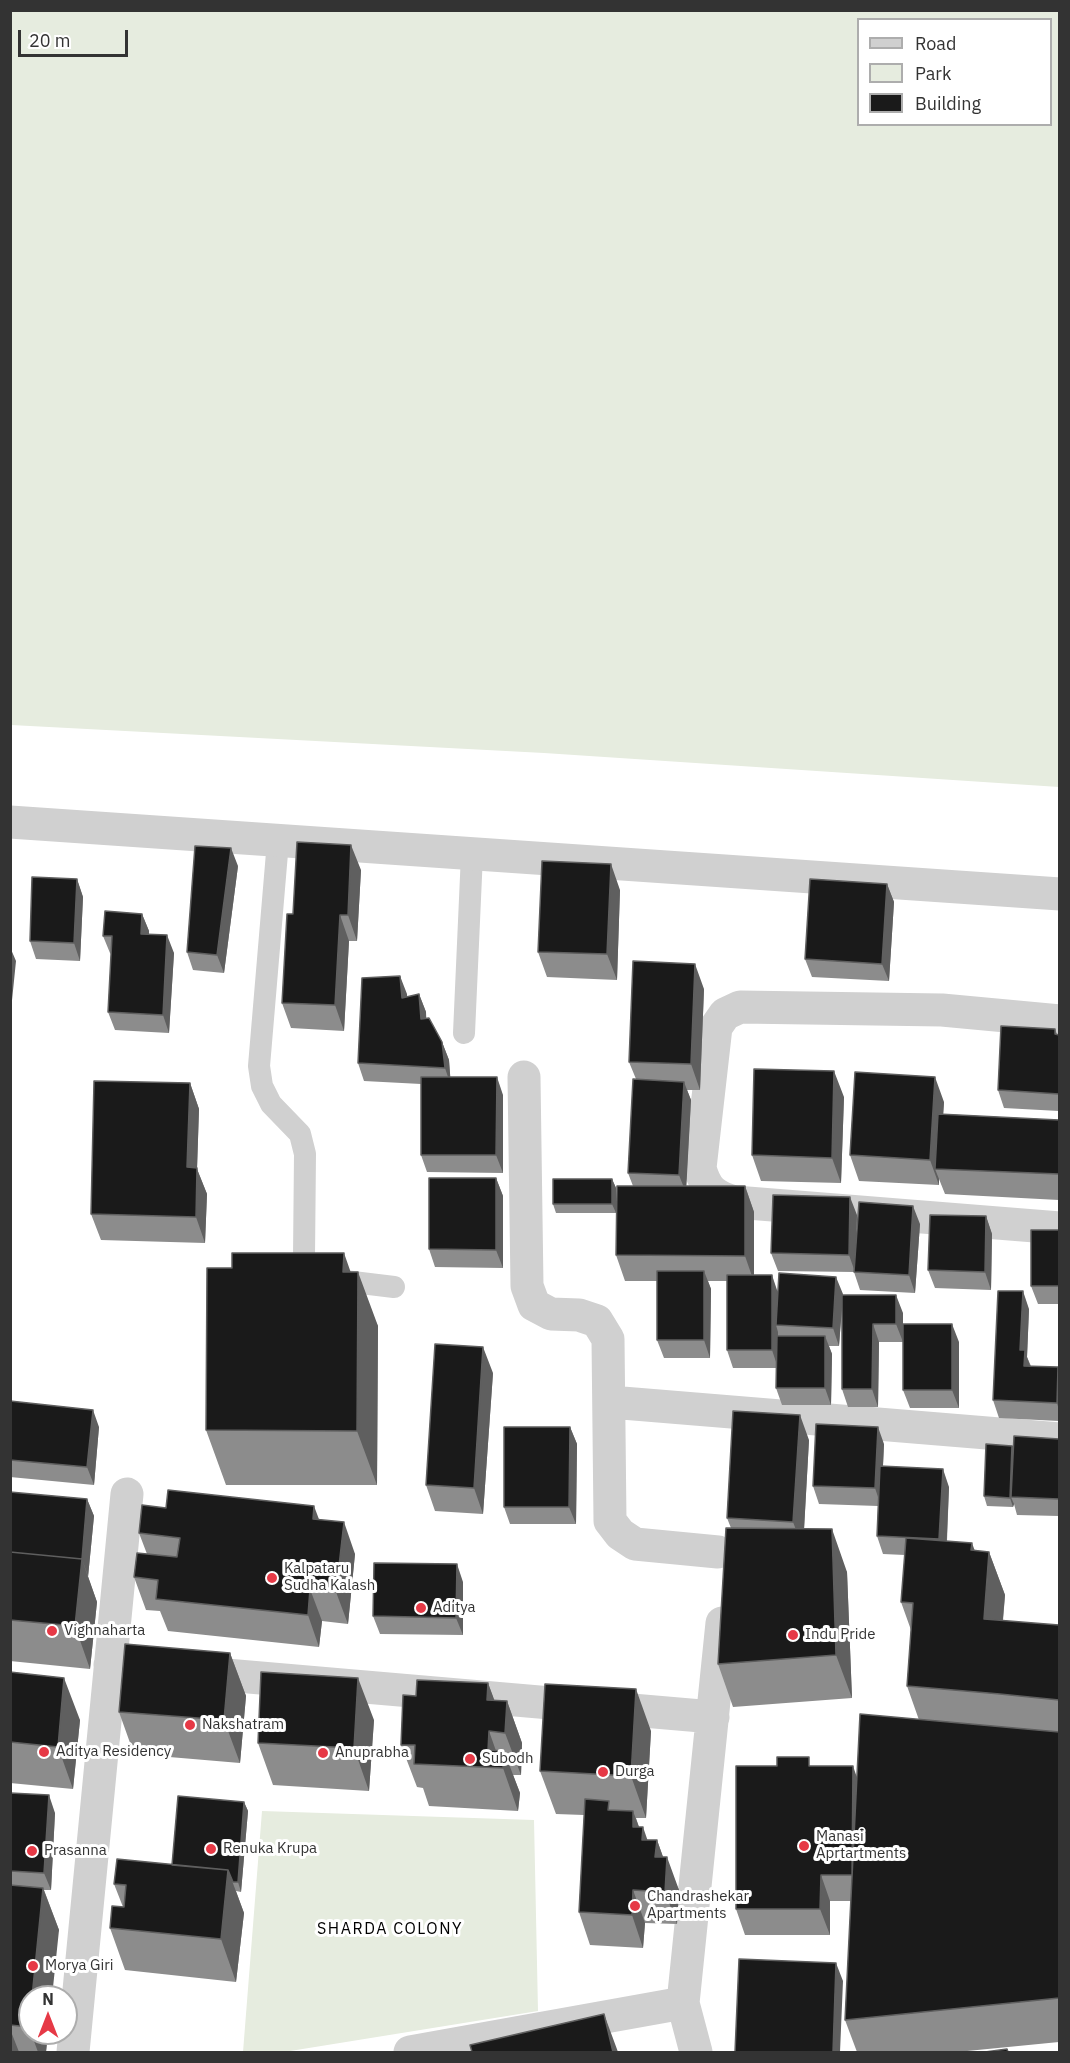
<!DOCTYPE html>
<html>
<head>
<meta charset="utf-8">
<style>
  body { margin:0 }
  #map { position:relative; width:1070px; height:2063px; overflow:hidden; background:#fff; font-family:"IBM Plex Sans",sans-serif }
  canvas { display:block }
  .frame { position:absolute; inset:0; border:12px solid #333; pointer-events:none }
  .legend { position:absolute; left:857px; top:18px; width:195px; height:108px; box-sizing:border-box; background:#fff; border:2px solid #adadad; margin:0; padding:8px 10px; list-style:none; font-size:18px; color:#333 }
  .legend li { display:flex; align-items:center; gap:12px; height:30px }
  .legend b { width:30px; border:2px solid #adadad }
  .north { position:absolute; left:18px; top:1985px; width:60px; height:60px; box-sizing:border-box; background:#fff; border:2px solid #adadad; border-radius:50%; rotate:0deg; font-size:16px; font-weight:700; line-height:24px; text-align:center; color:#333 }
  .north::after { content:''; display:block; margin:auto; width:21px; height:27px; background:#e63946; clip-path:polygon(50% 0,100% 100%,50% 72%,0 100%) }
  .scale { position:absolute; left:18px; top:30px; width:110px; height:27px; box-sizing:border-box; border:3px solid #333; border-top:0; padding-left:8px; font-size:18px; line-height:21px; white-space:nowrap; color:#333; -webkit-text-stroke:4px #fff; paint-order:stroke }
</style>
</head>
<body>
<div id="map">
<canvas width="1070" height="2063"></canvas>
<div class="frame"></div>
<ul class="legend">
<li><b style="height:8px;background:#d0d0d0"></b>Road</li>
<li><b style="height:16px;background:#e6ecdf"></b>Park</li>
<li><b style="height:16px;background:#1a1a1a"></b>Building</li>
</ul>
<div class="north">N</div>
<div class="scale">20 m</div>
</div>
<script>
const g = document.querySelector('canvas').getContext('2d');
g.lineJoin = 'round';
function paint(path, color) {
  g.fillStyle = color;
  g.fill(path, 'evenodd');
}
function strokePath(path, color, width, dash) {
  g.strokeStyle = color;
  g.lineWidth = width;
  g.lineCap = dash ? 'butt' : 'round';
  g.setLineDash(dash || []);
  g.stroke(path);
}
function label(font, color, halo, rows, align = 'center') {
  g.font = font + ' "IBM Plex Sans",sans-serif';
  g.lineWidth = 6;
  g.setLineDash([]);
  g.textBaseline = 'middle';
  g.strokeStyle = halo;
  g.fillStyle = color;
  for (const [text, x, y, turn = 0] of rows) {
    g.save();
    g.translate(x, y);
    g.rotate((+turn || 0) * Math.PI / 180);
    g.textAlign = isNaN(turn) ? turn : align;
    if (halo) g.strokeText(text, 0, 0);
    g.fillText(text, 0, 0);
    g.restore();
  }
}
paint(new Path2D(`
  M10 11H1059V787L544 753 11 725ZM858 20H1050V124H858Z
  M262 1811 534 1820 538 2011 284 2052H243Z`), '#e6ecdf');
strokePath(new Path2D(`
  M278 841 259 1066 262 1086 271 1104 300 1134 305 1154 304 1256 311 1268 328 1279 394 1287
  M464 1033 472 854`), '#d0d0d0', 22);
strokePath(new Path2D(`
  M1060 1021 942 1010 740 1007 725 1014 716 1027 700 1168C706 1190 714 1196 735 1202L1060 1228
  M524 1077 527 1286 534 1305 551 1314 579 1315 597 1321 608 1339 610 1521 620 1534 635 1544 718 1552
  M610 1402 1060 1439
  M110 1665 713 1717
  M73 2052 127 1494
  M410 2052 683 2003
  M696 2052 683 2003 722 1623`), '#d0d0d0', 33);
strokePath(new Path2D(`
  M10 822 1060 894`), '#d0d0d0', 33);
paint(new Path2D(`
  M238 866 224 973 193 970 187 952Z
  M361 870 357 941H349L344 1031 291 1028 282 1003 293 914Z
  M77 879 83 897 80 961 36 959 30 941Z
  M887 884 894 902 889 981 812 977 805 959Z
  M620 890 617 980 547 977 538 952Z
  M142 914 149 931V934L174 953 169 1033 115 1030 108 1012 111 954 110 953 103 936Z
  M704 989 700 1090H687L691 1100 686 1186H745L754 1212V1275L778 1291 843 1295 903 1313V1342H879L878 1407H848L842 1389V1306L839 1346H829L832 1354 831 1405H782L776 1388V1368H733L727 1350V1281H708L711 1289 710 1358H664L657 1340V1281H625L616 1255 633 1186 628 1173 636 1079 629 1062Z
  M407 994V997L419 994 426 1012V1018L442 1042 449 1060 450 1077 503 1095V1173L427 1172 421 1155V1084L364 1081 358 1063Z
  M1055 1029 1057 1034 1059 1035V1111L1004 1108 998 1090Z
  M190 1083 199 1109 197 1169 207 1194 205 1243 101 1240 91 1214Z
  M844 1097 841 1183 761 1181 752 1155Z
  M944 1102 943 1114 1059 1120V1200L945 1194 939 1179V1185L859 1181 850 1155Z
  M496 1178 503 1196V1268L435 1267 429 1249Z
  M612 1179 616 1188V1213H556L553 1204Z
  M857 1215 856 1237 920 1224 915 1293 860 1290 854 1272 778 1271 771 1253Z
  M986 1216 992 1234 991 1290 935 1288 928 1270Z
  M1059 1230V1304H1038L1031 1286Z
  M350 1272 378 1326 377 1485H226L206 1430Z
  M1029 1309 1027 1357 1031 1366 1059 1371V1421L999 1418 993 1400Z
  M959 1342V1408H910L903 1390Z
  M493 1373 483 1514 435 1511 426 1485Z
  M10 1401 99 1427 94 1485 10 1477Z
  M570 1427 577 1444 576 1524H510L504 1507Z
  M1059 1439V1516L1017 1515 1014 1504 1013 1507 987 1506 984 1496 1013 1448Z
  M809 1440 804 1529 847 1572 852 1698 733 1707 718 1664 731 1528 727 1518Z
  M884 1444 883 1466 949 1487 947 1541 975 1551 989 1552 1005 1595 1003 1621 1059 1625V2042L957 2052H857L845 2020 851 1901H830V1935H745L736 1909 812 1766 857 1777 919 1720 907 1686 911 1630 901 1602 905 1555 883 1554 877 1536 878 1506 819 1504 813 1486Z
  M10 1492 87 1499 94 1516 88 1577 97 1602 90 1669 10 1661Z
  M166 1508 319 1519 355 1554 348 1624 322 1621 319 1647 168 1631 160 1611 146 1610 134 1577 147 1554 139 1533Z
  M463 1582V1635L380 1634 373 1616Z
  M230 1653 246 1696 240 1763 134 1754 119 1712Z
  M10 1672 80 1720 73 1789 10 1783Z
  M488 1683 494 1700 507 1701 522 1743 521 1775H513L520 1793 518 1811 429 1806 423 1788 417 1787 401 1745 416 1696Z
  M374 1720 369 1791 273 1785 258 1743Z
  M651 1731 646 1818H636L639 1827 647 1840H657L663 1857 679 1890 677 1924 645 1923 643 1948 590 1945 579 1912 584 1815 556 1814 540 1771Z
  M10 1793 55 1813 51 1890H44L59 1930 30 1997V2033H48L46 2052H10Z
  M244 1802 248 1811 241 1892 236 1891 244 1913 236 1982 125 1970 110 1928 123 1907 114 1884 172 1865Z`), '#8c8c8c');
paint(new Path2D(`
  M351 845 361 870 357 941 348 915Z
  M10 846 12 851 10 883Z
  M231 848 238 866 224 973 217 955Z
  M611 864 620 890 617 980 607 954Z
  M77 879 83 897 80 961 74 943Z
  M887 884 894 902 889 981 882 964Z
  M142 914 149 931 148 952 141 934Z
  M340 915 349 941 344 1031 335 1005Z
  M167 935 174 953 169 1033 163 1015Z
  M10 947 16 961 10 1020Z
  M695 964 704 989 700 1090 691 1064Z
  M400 976 407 994 408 1016 402 998Z
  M419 994 426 1012 427 1036 421 1019Z
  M442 1042 449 1060 451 1086 445 1068Z
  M834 1071 844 1097 841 1183 832 1158Z
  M497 1077 503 1095V1173L496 1155Z
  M935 1077 944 1102 940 1169H935L939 1179V1185L930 1160Z
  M684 1082 691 1100 686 1193 679 1175Z
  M190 1083 199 1109 197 1169 207 1194 205 1243 196 1217 187 1167Z
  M496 1178 503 1196V1268L496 1250Z
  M612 1179 616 1188V1213L612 1204Z
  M745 1186 754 1212V1282L745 1256Z
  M850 1197 857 1215 855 1272 849 1255Z
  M913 1206 920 1224 915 1293 909 1275Z
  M986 1216 992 1234 991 1290 985 1272Z
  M344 1253 358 1293V1272L378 1326 377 1485 357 1431 343 1272Z
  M704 1271 711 1289 710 1358 704 1340Z
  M772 1275 778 1293 776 1325 778 1332V1368L772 1350Z
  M836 1277 843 1294 839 1346 833 1328Z
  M1023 1291 1029 1309 1027 1357 1031 1368 1024 1366 1020 1350Z
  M896 1295 903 1313V1342L896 1324Z
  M873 1324 879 1342 878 1407 872 1389Z
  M952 1324 959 1342V1408L952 1390Z
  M825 1336 832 1354 831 1405 825 1388Z
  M483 1347 493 1373 483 1514 474 1488Z
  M1058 1367 1059 1371V1410L1057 1403Z
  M93 1410 99 1427 94 1485 87 1467Z
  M800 1415 809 1440 803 1548 793 1522Z
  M570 1427 577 1444 576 1524 569 1507Z
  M878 1427 884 1444 881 1506 875 1488Z
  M1012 1446 1016 1455 1011 1497 1014 1504 1013 1507 1010 1498Z
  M943 1469 949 1487 946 1557 939 1539Z
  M87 1499 94 1516 88 1577 82 1559Z
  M314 1506 326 1538 313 1519Z
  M344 1522 355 1554 348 1624 336 1592Z
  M832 1529 847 1572 852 1698 836 1655Z
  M972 1543 987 1584 989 1552 1005 1595 999 1662 984 1619 971 1550Z
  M82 1559 97 1602 90 1669 75 1626Z
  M457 1564 463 1582V1635L456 1618Z
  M310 1589 322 1621 319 1647 308 1615Z
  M230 1653 246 1696 240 1763 224 1720Z
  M64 1678 80 1720 73 1789 58 1747Z
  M358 1678 374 1720 369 1791 354 1748Z
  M488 1683 504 1726 487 1700Z
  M636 1689 651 1731 646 1818 631 1776Z
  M507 1701 522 1743 521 1775 505 1733Z
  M489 1731 502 1768 488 1750Z
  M504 1751 520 1793 518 1811 503 1768Z
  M853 1766 862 1792 853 1875Z
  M49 1795 55 1813 51 1890 44 1873Z
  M244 1802 248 1811 241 1892 238 1882Z
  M633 1811 642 1835 643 1827 654 1859 633 1827Z
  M657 1840 667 1868V1857L679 1890 677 1924 665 1892 655 1857Z
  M228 1870 244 1913 236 1982 221 1939Z
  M821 1875 830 1901V1935L820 1909Z
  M43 1888 59 1930 52 1997H32Z
  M633 1890 645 1923 643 1948 632 1915Z
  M836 1963 843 1981 840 2052H833Z
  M604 2014 618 2052H613Z
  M10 2029 19 2052H11Z
  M31 2033H48L46 2052H38Z`), '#5f5f5f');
const building = new Path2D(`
  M297 842 351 845 348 915H340L335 1005 282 1003 287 914H293Z
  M195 846 231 848 217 955 187 952Z
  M542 861 611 864 607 954 538 952Z
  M32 877 77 879 74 943 30 941Z
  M810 879 887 884 882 964 805 959Z
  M105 911 142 914 141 934 167 935 163 1015 108 1012 112 936H103Z
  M633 961 695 964 691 1064 629 1062Z
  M400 976 402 998 419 994 421 1019 429 1018 442 1042 445 1068 358 1063 362 978Z
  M1001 1026 1055 1029V1034L1059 1035V1094L998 1090Z
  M754 1069 834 1071 832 1158 752 1155Z
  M855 1072 935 1077 930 1160 850 1155Z
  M421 1077H497L496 1155H421Z
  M633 1079 684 1082 679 1175 628 1173Z
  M94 1081 190 1083 187 1167 197 1168 196 1217 91 1214Z
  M938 1114 1059 1120V1174L935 1169Z
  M429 1178H496V1250L429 1249Z
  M553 1179H612V1204H553Z
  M617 1186H745V1256L616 1255Z
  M773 1195 850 1197 849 1255 771 1253Z
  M859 1202 913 1206 909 1275 854 1272Z
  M930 1215 986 1216 985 1272 928 1270Z
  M1031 1230H1059V1286H1031Z
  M232 1253H344L343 1272H358L357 1431 206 1430 207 1268H232Z
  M657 1271H704V1340H657Z
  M779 1273 836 1277 833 1328 776 1325Z
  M727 1275H772V1350H727Z
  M998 1291H1023L1020 1350H1025L1024 1366 1058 1367 1057 1403 993 1400Z
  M842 1295H896V1324H873L872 1389H842Z
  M903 1324H952V1390H903Z
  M777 1336H825V1388H776Z
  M435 1344 483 1347 474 1488 426 1485Z
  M10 1401 93 1410 87 1467 10 1460Z
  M733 1411 800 1415 793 1522 727 1518Z
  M816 1424 878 1427 875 1488 813 1486Z
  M504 1427H570L569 1507H504Z
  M1014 1436 1059 1439V1499L1011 1497Z
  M986 1444 1012 1446 1010 1498 984 1496Z
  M880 1466 943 1469 939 1539 877 1536Z
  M168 1490 314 1506 313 1519 344 1522 336 1592 310 1589 308 1615 156 1599 158 1580 134 1577 137 1553 177 1557 180 1538 139 1533 142 1505 166 1508Z
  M10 1492 87 1499 82 1559 10 1552Z
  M726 1528 832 1529 836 1655 718 1664Z
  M906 1538 972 1543 971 1550 989 1552 984 1619 1059 1625V1700L1000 1694 907 1686 913 1603 901 1602Z
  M10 1552 82 1559 75 1626 10 1620Z
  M374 1563 457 1564 456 1618 373 1616Z
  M125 1644 230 1653 224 1720 119 1712Z
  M10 1672 64 1678 58 1747 10 1742Z
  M261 1672 358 1678 354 1748 258 1743Z
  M417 1680 488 1683 487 1700 507 1701 505 1733 489 1731 488 1750 504 1751 503 1768 414 1764 415 1745H401L403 1695 416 1696Z
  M545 1684 636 1689 631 1776 540 1771Z
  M860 1714 1059 1732V1998L845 2020Z
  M777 1757H809V1766H853L852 1875H821L820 1909H736V1766H777Z
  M10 1793 49 1795 44 1873 10 1871Z
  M178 1796 244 1802 238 1882H233L228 1870 172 1865Z
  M585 1799 609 1801 608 1810 633 1811V1827H643L642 1840H657L655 1857H667L665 1892 633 1890 632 1915 579 1912Z
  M117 1859 228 1870 221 1939 110 1928 112 1906 124 1907 126 1885 114 1884Z
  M10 1885 43 1888 32 1997H30L29 2027 10 2025Z
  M739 1959 836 1963 833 2052H735Z
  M604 2014 613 2052H472L470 2045Z
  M1007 2049 1008 2052H985Z`);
paint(building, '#1a1a1a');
strokePath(building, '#5f5f5f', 1.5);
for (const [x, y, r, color] of [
  [272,1578,6,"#e63946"],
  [421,1608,6,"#e63946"],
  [52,1631,6,"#e63946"],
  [793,1635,6,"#e63946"],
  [190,1725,6,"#e63946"],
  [44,1752,6,"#e63946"],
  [323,1753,6,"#e63946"],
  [470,1759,6,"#e63946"],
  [603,1772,6,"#e63946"],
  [804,1846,6,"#e63946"],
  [211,1849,6,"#e63946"],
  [32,1851,6,"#e63946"],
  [635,1906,6,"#e63946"],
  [33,1966,6,"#e63946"]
]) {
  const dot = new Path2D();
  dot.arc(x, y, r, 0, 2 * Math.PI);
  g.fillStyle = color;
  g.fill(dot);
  strokePath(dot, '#fff', 2);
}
label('15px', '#333', '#fff', [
  ["Kalpataru",284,1569],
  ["Sudha Kalash",284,1586],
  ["Aditya",433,1608],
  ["Vighnaharta",64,1631],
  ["Indu Pride",805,1635],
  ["Nakshatram",202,1725],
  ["Aditya Residency",56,1752],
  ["Anuprabha",335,1753],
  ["Subodh",482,1759],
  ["Durga",615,1772],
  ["Manasi",816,1837],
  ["Aprtartments",816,1854],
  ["Renuka Krupa",223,1849],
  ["Prasanna",44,1851],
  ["Chandrashekar",647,1897],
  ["Apartments",647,1914],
  ["Morya Giri",45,1966]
], 'left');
g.letterSpacing = '1.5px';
label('16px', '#000', '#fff', [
  ["SHARDA COLONY",390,1929]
]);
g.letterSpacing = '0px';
</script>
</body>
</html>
